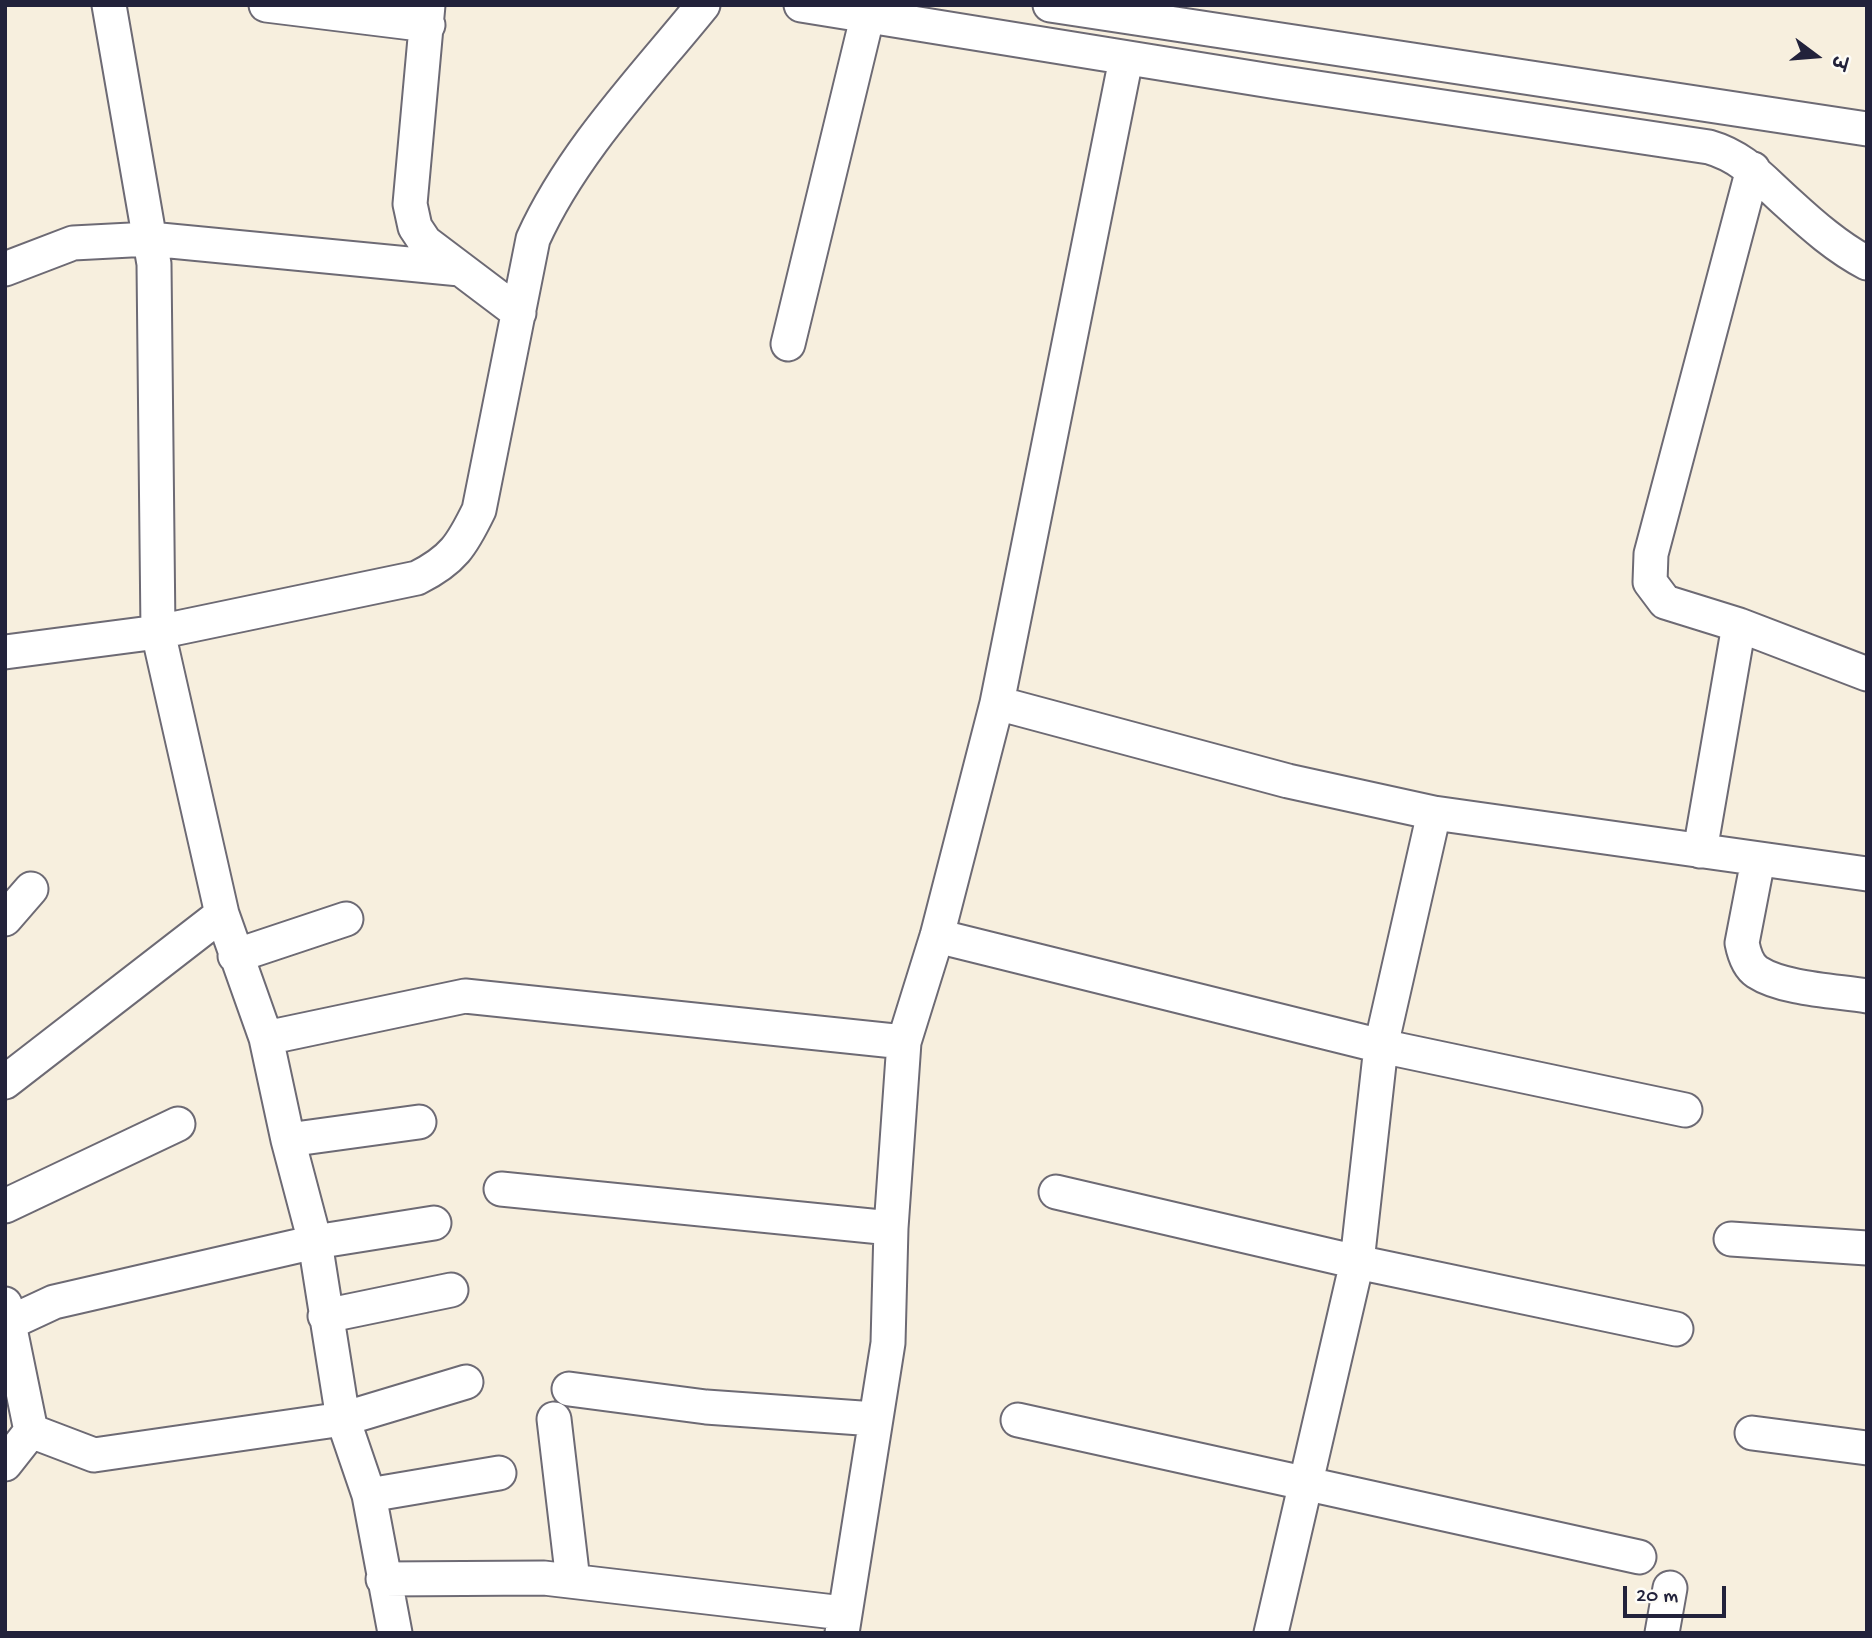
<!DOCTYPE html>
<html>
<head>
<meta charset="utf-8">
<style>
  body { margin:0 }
  #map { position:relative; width:1872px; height:1638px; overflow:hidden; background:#f7efde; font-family:"Gochi Hand","Playpen Sans Deva",sans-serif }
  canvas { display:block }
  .frame { position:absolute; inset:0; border:7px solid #22223b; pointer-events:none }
  .north { position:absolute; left:1781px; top:21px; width:70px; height:70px; -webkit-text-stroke:5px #fdfcf7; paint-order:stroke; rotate:106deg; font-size:19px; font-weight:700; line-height:28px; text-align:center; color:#22223b }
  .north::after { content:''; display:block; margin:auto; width:24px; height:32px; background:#22223b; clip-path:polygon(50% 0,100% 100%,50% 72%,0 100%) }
  .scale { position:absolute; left:1623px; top:1586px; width:103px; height:32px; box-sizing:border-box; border:4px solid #22223b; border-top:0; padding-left:9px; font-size:21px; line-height:24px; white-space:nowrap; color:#22223b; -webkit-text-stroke:5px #fdfcf7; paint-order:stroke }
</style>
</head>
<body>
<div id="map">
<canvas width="1872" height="1638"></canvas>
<div class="frame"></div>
<div class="north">उ</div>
<div class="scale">20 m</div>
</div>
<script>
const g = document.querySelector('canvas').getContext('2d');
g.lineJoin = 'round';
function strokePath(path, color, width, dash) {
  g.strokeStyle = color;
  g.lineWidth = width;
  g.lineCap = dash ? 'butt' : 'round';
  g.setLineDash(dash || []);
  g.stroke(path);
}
const minor = new Path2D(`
  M266 5 428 25
  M428 5 410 204 415 227 425 242 519 313
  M801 5 1277 82 1709 147C1744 157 1762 180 1788 203 1812 225 1838 248 1867 263
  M1050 5 1867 129
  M1126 59 997 703 1288 781 1434 813 1867 874
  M1753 169 1651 554 1650 582 1665 602 1739 625 1867 674
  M5 269 73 243 150 239 460 269
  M788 344 867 18
  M5 652 158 632 154 264 109 5
  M1700 851 1739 625
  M1758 860 1742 943C1744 953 1748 966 1757 972 1783 989 1836 991 1867 996
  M5 919 31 889
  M937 936 1381 1046 1685 1110
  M235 956 346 919
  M266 1038 465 996 904 1042
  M5 1082 222 914
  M288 1140 419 1122
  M501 1189 891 1228
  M1056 1192 1357 1262 1676 1329
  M5 1206 178 1124
  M1731 1239 1867 1248
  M5 1304 31 1431 5 1464
  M325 1316 451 1290
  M11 1322 54 1302 315 1242 434 1223
  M569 1389 706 1407 875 1419
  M554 1419 573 1581
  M1018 1420 1639 1557
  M31 1431 94 1455 343 1419 466 1382
  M1752 1433 1867 1448
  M369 1495 499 1473
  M383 1579 544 1578 843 1613
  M395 1633 369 1495 343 1419 315 1242 288 1140 266 1038 222 914 158 632 417 578C453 560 462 545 479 510L533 239C573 151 643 79 703 5
  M842 1633 888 1343 891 1228 904 1042 937 936 997 703
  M1271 1633 1357 1262 1381 1046 1434 813
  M1662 1633 1670 1588`);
strokePath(minor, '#6d6a74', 37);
strokePath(minor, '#fff', 33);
</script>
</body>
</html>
